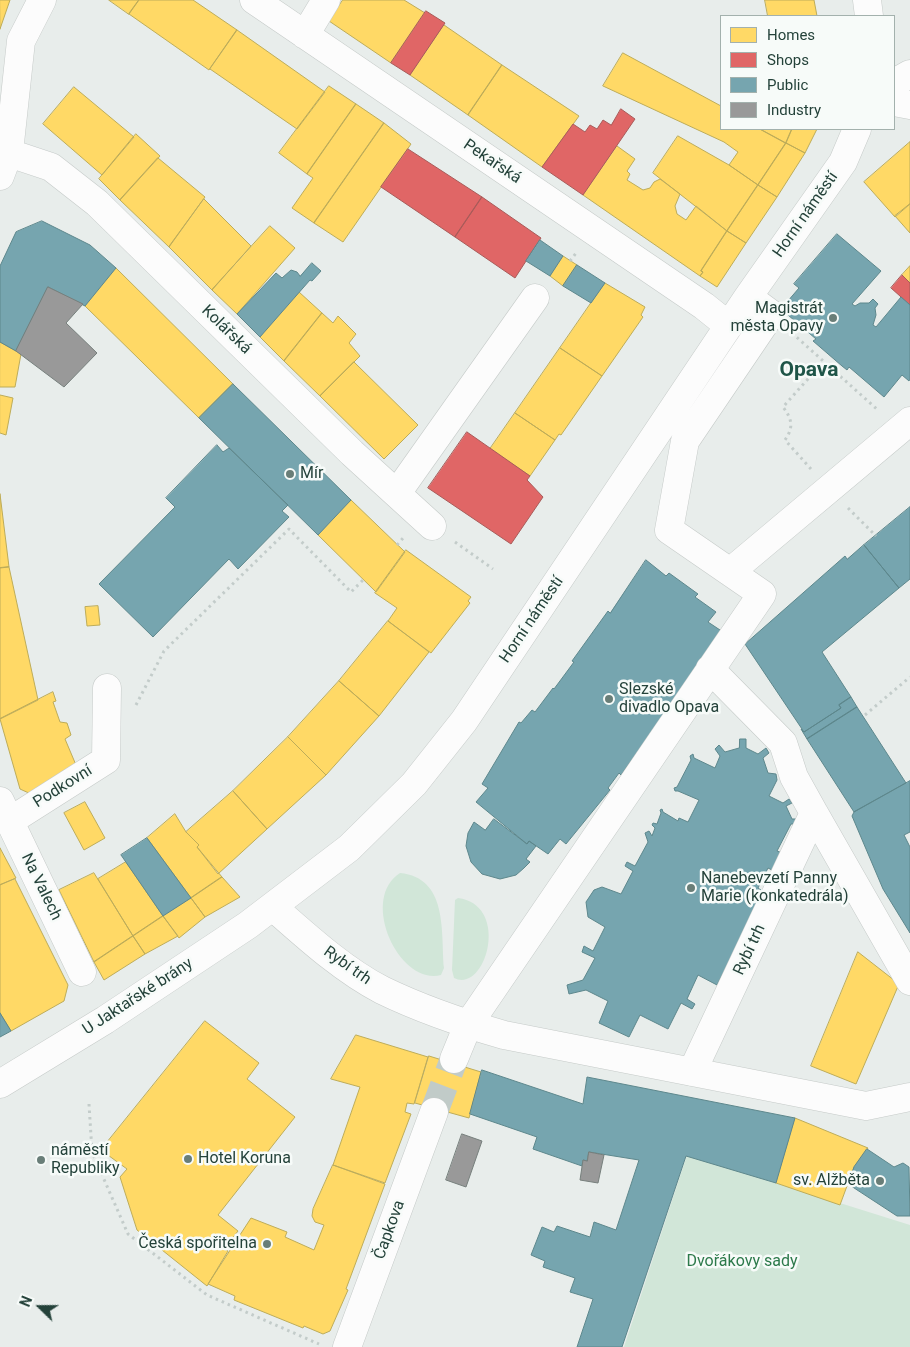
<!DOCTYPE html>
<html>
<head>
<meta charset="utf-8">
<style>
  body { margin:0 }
  #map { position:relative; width:910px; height:1347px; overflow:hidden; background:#e8edeb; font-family:Roboto,sans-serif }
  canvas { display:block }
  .legend { position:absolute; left:720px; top:15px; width:175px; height:115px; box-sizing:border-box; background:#f7fbf9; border:1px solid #a3b1ad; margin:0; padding:6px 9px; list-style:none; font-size:15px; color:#24423a }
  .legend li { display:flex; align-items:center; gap:10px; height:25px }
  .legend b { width:25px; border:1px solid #a3b1ad }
  .north { position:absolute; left:15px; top:1282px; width:50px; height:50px; -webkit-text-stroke:4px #f7fbf9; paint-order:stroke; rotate:292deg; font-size:14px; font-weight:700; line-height:20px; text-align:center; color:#24423a }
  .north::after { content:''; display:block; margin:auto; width:18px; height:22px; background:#24423a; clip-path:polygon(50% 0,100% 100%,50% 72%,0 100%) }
</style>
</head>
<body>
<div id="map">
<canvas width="910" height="1347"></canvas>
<ul class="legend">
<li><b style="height:14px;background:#ffd966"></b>Homes</li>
<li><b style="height:14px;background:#e06666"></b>Shops</li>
<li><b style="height:14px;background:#76a5af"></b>Public</li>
<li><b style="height:14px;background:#999"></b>Industry</li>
</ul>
<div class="north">N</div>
</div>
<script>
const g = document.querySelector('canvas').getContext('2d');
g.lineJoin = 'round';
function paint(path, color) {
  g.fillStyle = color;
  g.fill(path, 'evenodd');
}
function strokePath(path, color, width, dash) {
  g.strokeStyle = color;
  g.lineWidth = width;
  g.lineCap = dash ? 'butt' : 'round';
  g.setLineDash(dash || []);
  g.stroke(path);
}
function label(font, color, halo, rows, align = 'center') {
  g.font = font + ' Roboto,sans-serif';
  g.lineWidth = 5;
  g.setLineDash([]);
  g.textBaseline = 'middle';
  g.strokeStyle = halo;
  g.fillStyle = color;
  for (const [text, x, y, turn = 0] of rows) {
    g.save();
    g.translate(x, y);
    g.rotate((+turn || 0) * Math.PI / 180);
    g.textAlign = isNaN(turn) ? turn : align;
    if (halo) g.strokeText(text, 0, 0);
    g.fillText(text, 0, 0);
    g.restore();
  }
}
paint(new Path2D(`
  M400 873C448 878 441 931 444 968L441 975C399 986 359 899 400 873Z
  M458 898C511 905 486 994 454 978L452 970 455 900Z
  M687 1155 910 1225V1347H624Z`), '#d1e6d8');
const homes = new Path2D(`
  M0 0H10L0 29Z
  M109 0H139L129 14Z
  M139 0H193L237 30 209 70 129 14Z
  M343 0H404L425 13 391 63 329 21Z
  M765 0H814L817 16H768Z
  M444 25 502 65 468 115 410 75Z
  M237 30 325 92 297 129 210 69Z
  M623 53 721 106V129H760L786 143 758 185 729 165 738 152 724 142 603 86Z
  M502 65 579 116 542 167 468 115Z
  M329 86 356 104 307 174 279 153Z
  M74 87 134 137 102 175 43 124Z
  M356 104 384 123 314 223 292 208 313 178 307 174Z
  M384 123 411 144 343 242 314 223Z
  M760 129H792L786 143Z
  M792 129H817L805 153 786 143Z
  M136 134 160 156 120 200 99 179Z
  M678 136 729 165 758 185 727 231 653 173Z
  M910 142V204L895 217 864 182Z
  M786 143 805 153 777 197 758 185Z
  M617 146 635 159 627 171 630 174 627 180 643 190 650 188 654 182 660 179 680 194 675 206 677 214 686 220 696 206 727 231 701 271 703 272 700 276 583 195Z
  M158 158 205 197 169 247 120 200Z
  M758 185 777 197 746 243 727 231Z
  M204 199 251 246 212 290 169 247Z
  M910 204V233L895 216Z
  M270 226 295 248 237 314 212 290Z
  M727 231 746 243 717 287 700 276 703 272 701 271Z
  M563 256 577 265 563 286 550 276Z
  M910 266V283L902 275Z
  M116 268 233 384 199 418 85 306Z
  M605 283 645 307 641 315 643 317 602 376 560 348Z
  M299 292 322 313 284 361 260 337Z
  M322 313 333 323 338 316 356 334 349 343 360 356 320 396 284 361Z
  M0 342 21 354 15 387H0Z
  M560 348 602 376 561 435 559 434 555 440 515 413Z
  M354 362 418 425 384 459 320 396Z
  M0 395 13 398 6 435 0 433Z
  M515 413 555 440 530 476 490 449Z
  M0 494 9 567 0 568Z
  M351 500 405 552 376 592 318 535Z
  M406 550 471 597 468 601 470 603 431 653 388 621 397 608 375 593Z
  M9 567 38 700 0 719V568Z
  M98 606 100 625 87 626 85 607Z
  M388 621 429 652 379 716 339 681Z
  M339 681 379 716 326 775 288 737Z
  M53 692 56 701 53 702 60 722 67 723 71 735 65 739 76 765 31 794 20 789 0 719Z
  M288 737 326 775 267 829 233 791Z
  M233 791 267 829 218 874 197 847 199 845 186 832Z
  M85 802 105 838 84 850 64 813Z
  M175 814 186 832 199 845 197 847 222 877 191 898 147 838Z
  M0 848 16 878 0 885Z
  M126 862 163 916 133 936 98 879Z
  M94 873 133 936 94 962 59 890Z
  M222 877 240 897 205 917 191 898Z
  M15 879 68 985 64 1001 11 1031 0 1013V885Z
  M191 898 205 917 179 938 163 916Z
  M163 916 178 936 145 954 133 936Z
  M133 936 145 954 104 980 94 962Z
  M858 952 899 984 856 1084 811 1066Z
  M205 1021 259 1063 247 1079 295 1117 218 1215 238 1231 224 1249 228 1251 207 1286 137 1230 120 1177 127 1169 101 1150Z
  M356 1035 428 1057 414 1104 407 1103 405 1112 411 1114 385 1183 333 1165 360 1087 331 1079Z
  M429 1056 481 1072 469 1118 415 1103Z
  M795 1118 868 1148 854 1167 840 1205 776 1183Z
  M333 1165 385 1184 346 1289 348 1290 330 1331 323 1334 304 1326 303 1328 234 1300 235 1296 208 1284 251 1218 287 1232 285 1237 314 1250 324 1225 315 1222 312 1216 313 1209Z`);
paint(homes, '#ffd966');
strokePath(homes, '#bdac59', 1);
const shops = new Path2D(`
  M426 11 445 23 410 75 391 63Z
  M621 109 635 119 583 195 542 167 573 124 585 132 590 125 597 129 603 120 611 125Z
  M408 149 482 197 455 237 381 187Z
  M482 197 541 238 515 278 455 237Z
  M902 275 910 283V305L891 288Z
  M467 432 530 476 527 480 543 497 511 544 428 488Z`);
paint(shops, '#e06666');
strokePath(shops, '#a85b59', 1);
const public = new Path2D(`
  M42 221 90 245 116 268 85 306 48 287 16 351 0 342V266L16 232Z
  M837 234 881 271 852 304 855 306 860 303H869L873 299 878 304 875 308 876 315 873 325 876 327 901 297 910 305V379L909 381 902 375 884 397 849 367 847 370 842 366 813 341 816 339 781 309 799 288 794 284Z
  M540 240 563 256 550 276 526 261Z
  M312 263 321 271 312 281 310 280 260 337 237 314 276 273 282 278 291 270 297 272 300 276Z
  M577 265 605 283 591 303 563 286Z
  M233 384 351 500 318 535 199 418Z
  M217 445 223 452 229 448 288 505 282 511 289 517 238 569 229 559 153 637 99 584 175 507 166 498Z
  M910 507V579L899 588 864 545Z
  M864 545 899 588 822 652 851 697 839 705 841 708 804 732 745 644 845 556 847 559Z
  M646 560 666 576 669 573 698 594 695 597 716 612 708 622 723 632 621 775 619 773 608 788 610 790 566 844 560 839 548 854 529 841 527 844 476 802 488 788 482 784 519 722 521 723 532 710 535 712 553 688 554 689 574 662 572 661 608 611 610 613Z
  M851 697 857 707 807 739 801 729 804 732 841 708 839 705Z
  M857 707 906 783 854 812 807 739Z
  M740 739H746V748L758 754 766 748 769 753 763 758 768 773 776 774 777 780 769 796 783 803 789 799 792 803 786 806 792 819H800L799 824H791L777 851 785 854 776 872 768 868 758 888 765 893 717 985 698 975 687 999 695 1004 692 1009 681 1003 668 1029 640 1015 629 1037 599 1023 608 1001 586 990 569 994 567 985 583 980 595 958 582 952 584 946 593 951 605 927 588 917 586 902 594 890 602 887 621 894 633 871 625 866 627 862 635 866 648 842 645 833 649 831 652 836 655 828 652 825 653 823 657 824 661 813 660 810 662 809 663 812 678 821 679 818 688 822 699 800 678 791H675L674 788 677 787 691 760 690 756 693 754 694 758 715 768 720 756 715 749 719 745 725 752 739 748Z
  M910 781V832L904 835 910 847V933L883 889 852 816 854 812Z
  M494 819 527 844 529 841 536 846 526 859 530 862 524 868 516 875 500 879 482 874 471 862 466 846 468 833 474 822 485 830Z
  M147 838 191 898 163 916 121 855Z
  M0 1013 11 1031 0 1037Z
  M482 1070 583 1104 587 1077 795 1118 776 1183 686 1156 622 1347H577L593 1299 570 1292 575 1278 543 1267 545 1261 531 1255 542 1227 554 1232 557 1226 590 1237 594 1222 616 1230 639 1160 589 1152 587 1161 583 1160 582 1166 533 1149 537 1137 470 1114Z
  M867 1149 894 1167 903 1163 909 1167 910 1216H897L848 1184 854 1167Z`);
paint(public, '#76a5af');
strokePath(public, '#5d878c', 1);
const industry = new Path2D(`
  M48 287 83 304 66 323 97 353 64 387 16 351Z
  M462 1134 482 1141 466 1187 446 1180Z
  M589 1152 604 1155 598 1183 580 1180 583 1160 587 1161Z`);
paint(industry, '#999');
strokePath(industry, '#767f7c', 1);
strokePath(new Path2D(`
  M434 1112 454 1059`), '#c1cbc8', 28, [28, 14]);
const minor = new Path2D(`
  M254 0 704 306 729 326
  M867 0 869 16
  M305 35 326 0
  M894 83 910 74
  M894 102 910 105
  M0 150 51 167 97 203 352 453 432 526
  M0 176 9 152 21 41 42 0
  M397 493 535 298
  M730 572 669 530 685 441 771 314 748 297
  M710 669 783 743 794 777 814 813
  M0 801 82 972
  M10 821 106 760 107 688
  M273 907C306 936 343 970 382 990 421 1009 462 1023 504 1035L866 1106 910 1097
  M454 1059 468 1025 762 594 730 572 910 421
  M692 1072 814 813 910 981
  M0 1084 105 1020 248 925 349 848 414 784 464 721 748 297 843 162 857 129
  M347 1347 434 1112`);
strokePath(minor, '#c5cac8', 29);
strokePath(new Path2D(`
  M570 261 576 253
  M792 333 879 411
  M811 469 785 440C794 427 792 419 783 407L823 362
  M848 508 876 536
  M455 542 493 569
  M397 545 404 537
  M136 705 164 651 289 529 351 592 364 579
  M865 715 910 677
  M89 1104 92 1152 128 1234 207 1295 319 1344`), '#c3ccca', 3, [2.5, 4]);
strokePath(minor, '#fcfcfc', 28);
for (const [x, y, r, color] of [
  [833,318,5,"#697e78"],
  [290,474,5,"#697e78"],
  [609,699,5,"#697e78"],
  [691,888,5,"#697e78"],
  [188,1159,5,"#697e78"],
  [41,1160,5,"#697e78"],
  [880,1181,5,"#697e78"],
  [267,1244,5,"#697e78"]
]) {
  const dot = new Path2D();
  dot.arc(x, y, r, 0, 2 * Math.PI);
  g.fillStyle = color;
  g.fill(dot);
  strokePath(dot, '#f7fbf9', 2);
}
label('16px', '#24423a', '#f7fbf9', [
  ["Pekařská",492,162,34],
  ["Horní náměstí",806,215,-55],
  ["Kolářská",226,330,44],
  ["Horní náměstí",532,620,-56],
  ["Podkovní",63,787,-32],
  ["Na Valech",41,887,64],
  ["Rybí trh",750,950,-65],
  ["Rybí trh",347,966,35],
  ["U Jaktařské brány",138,997,-33],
  ["Čapkova",390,1230,-70]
]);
label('16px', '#24423a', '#f7fbf9', [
  ["Magistrát",823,309,"right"],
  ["města Opavy",823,327,"right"],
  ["Mír",300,474],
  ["Slezské",619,690],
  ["divadlo Opava",619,708],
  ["Nanebevzetí Panny",701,879],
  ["Marie (konkatedrála)",701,897],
  ["náměstí",51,1151],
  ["Republiky",51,1169],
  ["Hotel Koruna",198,1159],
  ["sv. Alžběta",870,1181,"right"],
  ["Česká spořitelna",257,1244,"right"]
], 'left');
label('16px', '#2d7a4b', '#f7fbf9', [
  ["Dvořákovy sady",742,1262]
]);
label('bold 21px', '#1f5548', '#f7fbf9', [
  ["Opava",809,371]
]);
</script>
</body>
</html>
